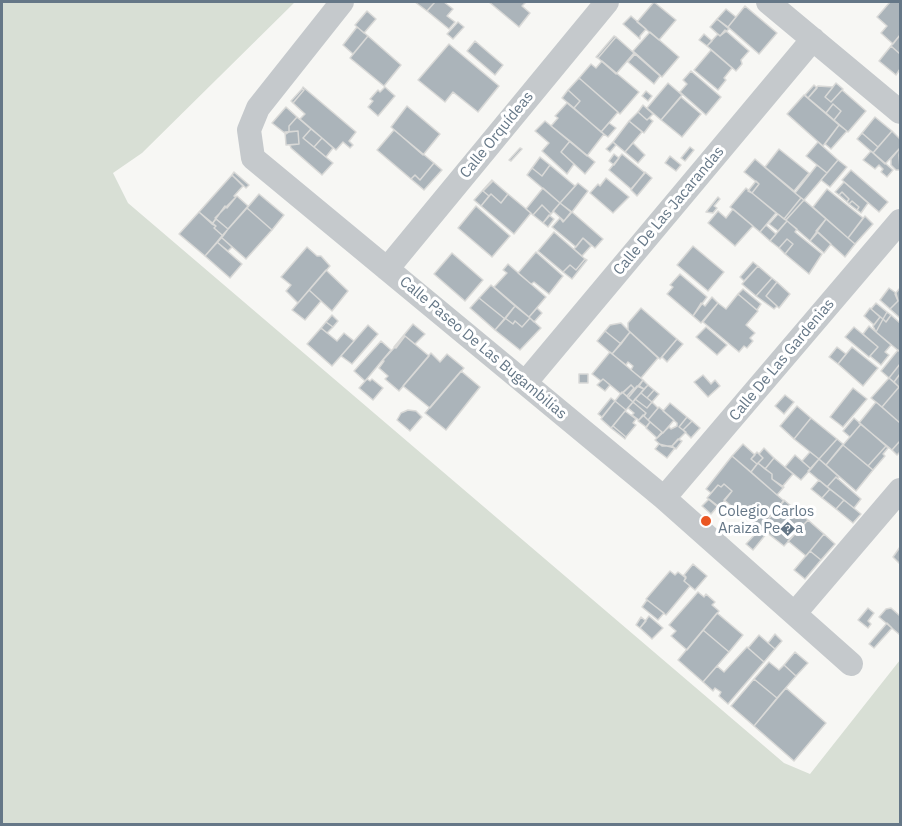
<!DOCTYPE html>
<html>
<head>
<meta charset="utf-8">
<style>
  body { margin:0 }
  #map { position:relative; width:902px; height:826px; overflow:hidden; background:#f7f7f4; font-family:"IBM Plex Sans",sans-serif }
  canvas { display:block }
  .frame { position:absolute; inset:0; border:3px solid #657787; pointer-events:none }
</style>
</head>
<body>
<div id="map">
<canvas width="902" height="826"></canvas>
<div class="frame"></div>
</div>
<script>
const g = document.querySelector('canvas').getContext('2d');
g.lineJoin = 'round';
function paint(path, color) {
  g.fillStyle = color;
  g.fill(path, 'evenodd');
}
function strokePath(path, color, width, dash) {
  g.strokeStyle = color;
  g.lineWidth = width;
  g.lineCap = dash ? 'butt' : 'round';
  g.setLineDash(dash || []);
  g.stroke(path);
}
function label(font, color, halo, rows, align = 'center') {
  g.font = font + ' "IBM Plex Sans",sans-serif';
  g.lineWidth = 6;
  g.setLineDash([]);
  g.textBaseline = 'middle';
  g.strokeStyle = halo;
  g.fillStyle = color;
  for (const [text, x, y, turn = 0] of rows) {
    g.save();
    g.translate(x, y);
    g.rotate((+turn || 0) * Math.PI / 180);
    g.textAlign = isNaN(turn) ? turn : align;
    if (halo) g.strokeText(text, 0, 0);
    g.fillText(text, 0, 0);
    g.restore();
  }
}
paint(new Path2D(`
  M2 2H295L142 153 113 173 128 203 784 763 810 774 900 660V824H2Z`), '#d8dfd5');
const building = new Path2D(`
  M415 2H433L434 3 427 11Z
  M435 2H444L453 9 447 16 455 22 449 29 427 11Z
  M489 2H526L522 6 530 13 519 27Z
  M654 2 676 20 659 40 637 22Z
  M890 2H900V35L893 44 881 33 887 26 877 17Z
  M745 6 777 33 759 54 728 27Z
  M726 9 736 17 728 27 717 19Z
  M367 11 376 19 364 33 355 25Z
  M631 16 646 29 640 36V39L623 24Z
  M717 19 729 29 720 36 710 27Z
  M458 22 464 27 453 39 447 34Z
  M357 27 368 36 353 54 343 45Z
  M725 30 749 51 741 60 742 64 736 71 707 46 718 34 720 36Z
  M650 32 679 57 662 77 633 51Z
  M704 34 712 41 707 46 699 40Z
  M900 35V54L891 46Z
  M368 36 401 65 384 86 350 58Z
  M614 36 616 37 598 58 596 57Z
  M616 37 634 53 616 74 598 58Z
  M475 41 503 65 495 75 467 51Z
  M449 44 499 86 478 112 453 92 445 102 418 80Z
  M891 46 900 54V69L896 75 879 61Z
  M711 50 732 68 724 78 726 80 718 90 694 70Z
  M635 54 660 76 654 84 628 62Z
  M602 61 639 92 620 114 579 78 591 64 596 68Z
  M691 71 721 97 706 115 680 92 687 84 683 80Z
  M579 78 618 112 601 132 574 108 580 101 568 90Z
  M668 83 682 95 661 120 647 108Z
  M836 83 843 89 831 102 825 97Z
  M814 85 817 88 808 98 805 95Z
  M818 86 833 87 825 97 831 102 842 90 866 111 848 132 834 120 841 111 833 104 826 113 808 98Z
  M303 87 356 132 349 141 353 145 350 148 343 142 336 150 300 119 305 114 293 103 304 90 302 89Z
  M385 87 395 96 378 116 368 107 373 101 370 99 378 90 380 92Z
  M302 89 304 90 293 103 291 101Z
  M568 90 580 101 574 108 562 98Z
  M646 91 652 96 648 101 642 96Z
  M804 95 839 125 823 146 787 114Z
  M681 97 701 114 682 137 661 120Z
  M567 103 604 134 587 156 551 126 558 118 555 116Z
  M833 104 841 111 834 120 826 113Z
  M643 105 653 114 647 120 638 112Z
  M407 106 440 134 423 155 391 127Z
  M286 107 297 117 289 126V132L286 134 272 123Z
  M638 112 647 120 649 118 653 121 644 133 629 121Z
  M297 117 311 129 303 138 333 163 322 175 291 148 290 145 299 144 298 131 289 132V126Z
  M875 117 892 131 878 147 862 133Z
  M545 121 570 141 561 152 574 164 567 174 542 151 549 143 535 131Z
  M629 121 642 132 625 152 613 142Z
  M609 123 616 128 608 137 601 132Z
  M839 125 847 131 831 149 825 144Z
  M311 129 322 138 314 147 303 138Z
  M394 130 434 163 420 180 415 175 411 179 377 150Z
  M298 131 299 144 286 145 285 132Z
  M892 131 900 139V148L885 164 873 153Z
  M862 133 878 147 873 153 857 139Z
  M322 138 333 148 326 157 314 147Z
  M570 141 595 162 585 174 561 152Z
  M613 142 616 145 610 152 606 149Z
  M818 142 838 160 827 173 806 156Z
  M633 143 645 155 638 163 625 152Z
  M690 147 694 150 685 161 681 158Z
  M520 148 522 149 511 161 509 160Z
  M900 148 899 155 900 170H896L891 165V159Z
  M779 149 809 173 794 191 765 167Z
  M871 151 893 170 887 177 881 172 883 169 879 165 875 169 863 160Z
  M614 154 619 158 614 165 609 161Z
  M622 154 645 173 631 189 609 170Z
  M670 156 681 165 676 171 665 163Z
  M540 157 550 165 542 176 532 168Z
  M755 159 801 198 784 219 752 193 759 184 744 172Z
  M838 160 847 167 830 187 821 180Z
  M434 163 442 170 424 190 411 179 415 175 420 180Z
  M550 165 575 186 560 203 527 175 532 168 542 176Z
  M817 165 827 173 804 200 795 193Z
  M851 170 888 202 879 212 842 180Z
  M234 172 249 185 246 188 232 175Z
  M645 172 652 178 637 196 631 190Z
  M232 175 243 186 234 196 236 197 227 208 225 206 212 224 199 212Z
  M606 178 629 197 613 213 590 193 598 184 600 186Z
  M492 180 483 191 489 196 481 206 474 200Z
  M493 181 508 194 501 203 491 194 489 196 483 191Z
  M756 181 759 184 752 193 748 191Z
  M844 182 868 203 861 213 857 210 859 207 852 201 849 204 847 202 849 199 842 192 839 195 835 192Z
  M578 183 588 191 572 212 560 203Z
  M543 188 560 203 551 214 542 205 533 215 526 209Z
  M746 188 776 213 760 232 730 207Z
  M827 189 863 218 848 238 813 207Z
  M842 192 849 199 847 202 839 195Z
  M259 194 284 215 272 230 247 208Z
  M491 194 501 203 508 194 531 213 514 234 481 206Z
  M237 196 248 206 228 229 215 218Z
  M718 197 720 199 714 206 717 208 713 213 706 212Z
  M801 198 804 200 786 220 784 219Z
  M804 200 826 219 810 241 786 220Z
  M852 201 859 207 857 210 849 204Z
  M560 203 571 212 564 221 553 211Z
  M542 205 551 214 543 223 533 215Z
  M476 206 510 236 492 257 458 228Z
  M247 208 272 230 246 259 221 237Z
  M733 209 753 226 735 246 708 223 718 211 726 218Z
  M199 212 216 226 214 228 223 236 205 256 179 234Z
  M572 212 603 239 595 248 583 238 576 247 552 227 560 218 563 222Z
  M778 214 787 221 778 231 769 224Z
  M549 215 554 219 548 227 543 223Z
  M865 216 873 224 855 244 848 238Z
  M216 219 228 229 223 236 214 228 216 226 212 224Z
  M826 219 855 244 845 257 816 231Z
  M787 221 797 229 795 232 822 254 809 274 785 254 793 244 787 239 779 248 770 241Z
  M766 225 776 234 770 241 760 232Z
  M554 232 585 259 576 270 570 265 563 272 538 251Z
  M818 232 831 244 824 253 810 241Z
  M221 237 232 247 228 251 217 242Z
  M583 238 591 246 582 256 574 249Z
  M787 239 793 244 785 254 779 248Z
  M217 242 242 264 230 278 205 256Z
  M693 246 724 272 708 291 677 265Z
  M307 247 317 256H321L330 266 298 303 286 291 291 285 281 277Z
  M536 252 563 276 549 294 534 282 531 284 518 273Z
  M452 253 483 280 465 301 434 274Z
  M585 259 587 260 572 279 563 272 570 265 576 270Z
  M753 262 758 266 744 281 740 277Z
  M508 264 546 297 529 317 494 287 507 273 503 270Z
  M758 266 772 278 756 296 742 284Z
  M326 270 348 291 332 311 309 290Z
  M680 274 707 297 693 316 667 294 673 287 670 285Z
  M772 278 777 282 766 296 777 306 774 309 756 296Z
  M777 282 790 294 779 308 766 296Z
  M491 285 515 306 505 319 479 298Z
  M889 288 896 293 898 301 890 309 880 300Z
  M900 288V318L890 309 898 301 895 294Z
  M743 289 761 304 757 310 738 294Z
  M309 290 321 301 305 320 292 310Z
  M738 294 758 311 746 325 755 333 750 338 753 341 747 348 744 346 739 352 703 322 718 303 726 309Z
  M712 297 718 303 701 323 693 316 700 305 701 303 705 306Z
  M479 298 505 319 495 330 470 308Z
  M876 303 887 312 883 319 871 309Z
  M515 306 530 318 522 327 515 321 513 324 505 318Z
  M537 308 542 313 534 322 529 317Z
  M641 308 677 339 660 359 628 330V323Z
  M870 308 880 317 874 325 864 316Z
  M887 312 891 315 886 322 883 319 876 332 873 326 880 317 883 319Z
  M332 315 338 321 333 327 326 322Z
  M891 315 900 323V352L876 332 883 319 886 322Z
  M505 318 513 324 515 321 522 327 530 318 541 328 520 350 495 330Z
  M326 322 333 327 327 333 321 328Z
  M621 323 630 332 621 344 605 331 610 325Z
  M413 324 425 334 415 344 405 336 396 348 394 347Z
  M368 325 378 334 352 364 341 356Z
  M869 326 891 345 885 352 889 355 881 365 870 356 878 347 863 334Z
  M706 327 727 345 717 355 696 337Z
  M854 327 878 347 869 357 845 337Z
  M321 328 337 341 344 333 354 341 332 366 307 344Z
  M605 331 621 344 612 354 597 341Z
  M630 332 658 358 641 378 631 370 633 366 628 362 626 365 612 354Z
  M405 336 429 356 399 391 385 379 388 376 379 368 384 361 383 360Z
  M677 339 683 344 667 362 662 357Z
  M381 341 391 350 365 381 354 371Z
  M837 347 846 354 838 364 829 357Z
  M852 347 878 368 863 386 838 364Z
  M898 350 900 352V364L889 378 881 371Z
  M610 352 643 380 628 398 627 396 634 388 631 385 621 394 603 379 601 381 592 374Z
  M431 353 440 362 447 354 464 368 430 408 403 386Z
  M900 364V374L894 382 889 378Z
  M461 371 480 387 446 430 425 413Z
  M579 374H588V383H579Z
  M900 374V388L894 382Z
  M703 375 711 384 715 380 720 386 708 397 694 382Z
  M889 378 899 387 882 407 871 398Z
  M367 379 370 381 372 379 383 388 373 400 359 388Z
  M603 379 610 385 605 391 597 385Z
  M643 380 648 385 644 389 639 386Z
  M631 385 634 388 627 396 623 393Z
  M648 385 654 390 647 398 641 393Z
  M637 386 644 389 633 402 628 398Z
  M899 387 900 388V423L882 407Z
  M853 388 867 399 843 427 830 417Z
  M654 390 659 394 652 402 647 398Z
  M622 392 633 402 626 410 615 401Z
  M641 393 652 402 647 408 635 399Z
  M785 395 794 402 784 414 775 406Z
  M611 398 615 401 602 417 598 414Z
  M635 399 647 408 652 402 658 408 648 420 644 416 646 413 633 402Z
  M615 401 626 410 611 428 601 419Z
  M633 402 646 413 639 420 632 415 634 413 628 408Z
  M876 402 900 423V444L899 442 892 450 859 423Z
  M670 403 687 417 679 427 686 432 672 446H662L655 440 669 427 671 429 677 426V423L663 411Z
  M797 406 811 418 794 439 780 426Z
  M659 407 674 420 663 433 648 420Z
  M408 410 416 411 422 417 410 431 397 420 401 413Z
  M625 411 636 419 633 423 636 425 626 437 613 426Z
  M643 415 650 422 646 427 638 421Z
  M687 417 692 421 683 430 679 427Z
  M811 418 837 439 819 459 794 439Z
  M854 418 861 424 850 437 843 431Z
  M692 421 700 428 691 438 683 430Z
  M650 422 662 432 657 438 646 428Z
  M861 424 886 446 868 466 843 445Z
  M613 426 626 437 625 439 611 428Z
  M678 439 682 441 676 449 672 446Z
  M837 439 843 444 826 465 819 459Z
  M899 442 900 444V452L897 455 892 450Z
  M659 444 675 448 667 458 655 449Z
  M743 444 755 455 751 459 757 464 751 472 732 456Z
  M843 445 873 470 856 491 826 465Z
  M886 446 888 448 883 454 885 456 873 470 868 466Z
  M764 448 774 458 765 469 758 463 763 458 759 454Z
  M757 452 763 458 757 464 751 459Z
  M810 452 819 459 811 469 802 461Z
  M795 455 811 469 801 480 785 467Z
  M732 456 784 501 760 529 724 500 732 491 724 484 721 487 718 485 711 493 706 489Z
  M774 458 793 474 782 487 772 479V474L765 469Z
  M819 459 839 477 838 479 836 477 827 487 808 471Z
  M758 463 772 474V479L784 487 777 495 751 472Z
  M836 477 861 499 854 508 827 487Z
  M819 480 830 489 822 498 811 489Z
  M724 484 732 491 719 508 707 498 718 485 721 487Z
  M830 489 844 500 836 509 822 498Z
  M709 499 718 506 711 514 702 506Z
  M784 500 808 520 784 546 761 528Z
  M844 500 861 514 853 523 836 509Z
  M808 520 824 534 806 556 788 541Z
  M761 528 767 533 753 550 746 544Z
  M824 534 835 544 821 560 810 551Z
  M900 547V564L893 557Z
  M810 551 821 560 805 579 794 570Z
  M693 564 707 576 695 590 684 581 686 577 684 575Z
  M670 571 675 575 678 572 686 578 684 581 690 586 666 615 646 599Z
  M698 592 704 597 706 594 715 602 712 605 719 611 687 650 671 636 676 631 669 625Z
  M647 600 664 613 658 620 642 607Z
  M868 608 874 613 868 621 871 624 868 628 858 620Z
  M891 608 900 616V635L879 617 886 609Z
  M717 613 743 635 729 652 703 630Z
  M649 616 663 628 652 639 640 628Z
  M641 617 646 621 640 628 636 625Z
  M887 623 892 628 874 648 869 644Z
  M703 630 729 652 703 682 678 660Z
  M775 634 782 641 775 649 768 643Z
  M759 635 775 649 764 662 748 648Z
  M747 647 764 662 728 704 719 696 721 692 715 688 713 691 703 682 717 666 724 672Z
  M795 652 808 663 796 676 784 665Z
  M769 662 779 670 784 665 796 676 777 698 754 679Z
  M754 679 777 698 754 726 731 706Z
  M786 688 826 723 794 761 754 726Z`);
paint(building, '#abb4ba');
strokePath(building, '#d9d9d7', 1.5);
strokePath(new Path2D(`
  M342 2 258 108 249 130 253 158 664 498 851 664
  M768 2 900 112
  M387 269 607 2
  M525 383 813 39
  M664 498 900 221
  M795 613 900 490`), '#c5c9cc', 24);
for (const [x, y, r, color] of [
  [706,521,6,"#ea5622"]
]) {
  const dot = new Path2D();
  dot.arc(x, y, r, 0, 2 * Math.PI);
  g.fillStyle = color;
  g.fill(dot);
  strokePath(dot, '#fff', 2);
}
label('15px', '#657787', '#fff', [
  ["Calle Orquídeas",497,135,-51],
  ["Calle De Las Jacarandas",669,211,-50],
  ["Calle Paseo De Las Bugambilias",483,348,40],
  ["Calle De Las Gardenias",782,360,-50]
]);
label('15px', '#657787', '#fff', [
  ["Colegio Carlos",718,512],
  ["Araiza Pe�a",718,529]
], 'left');
</script>
</body>
</html>
